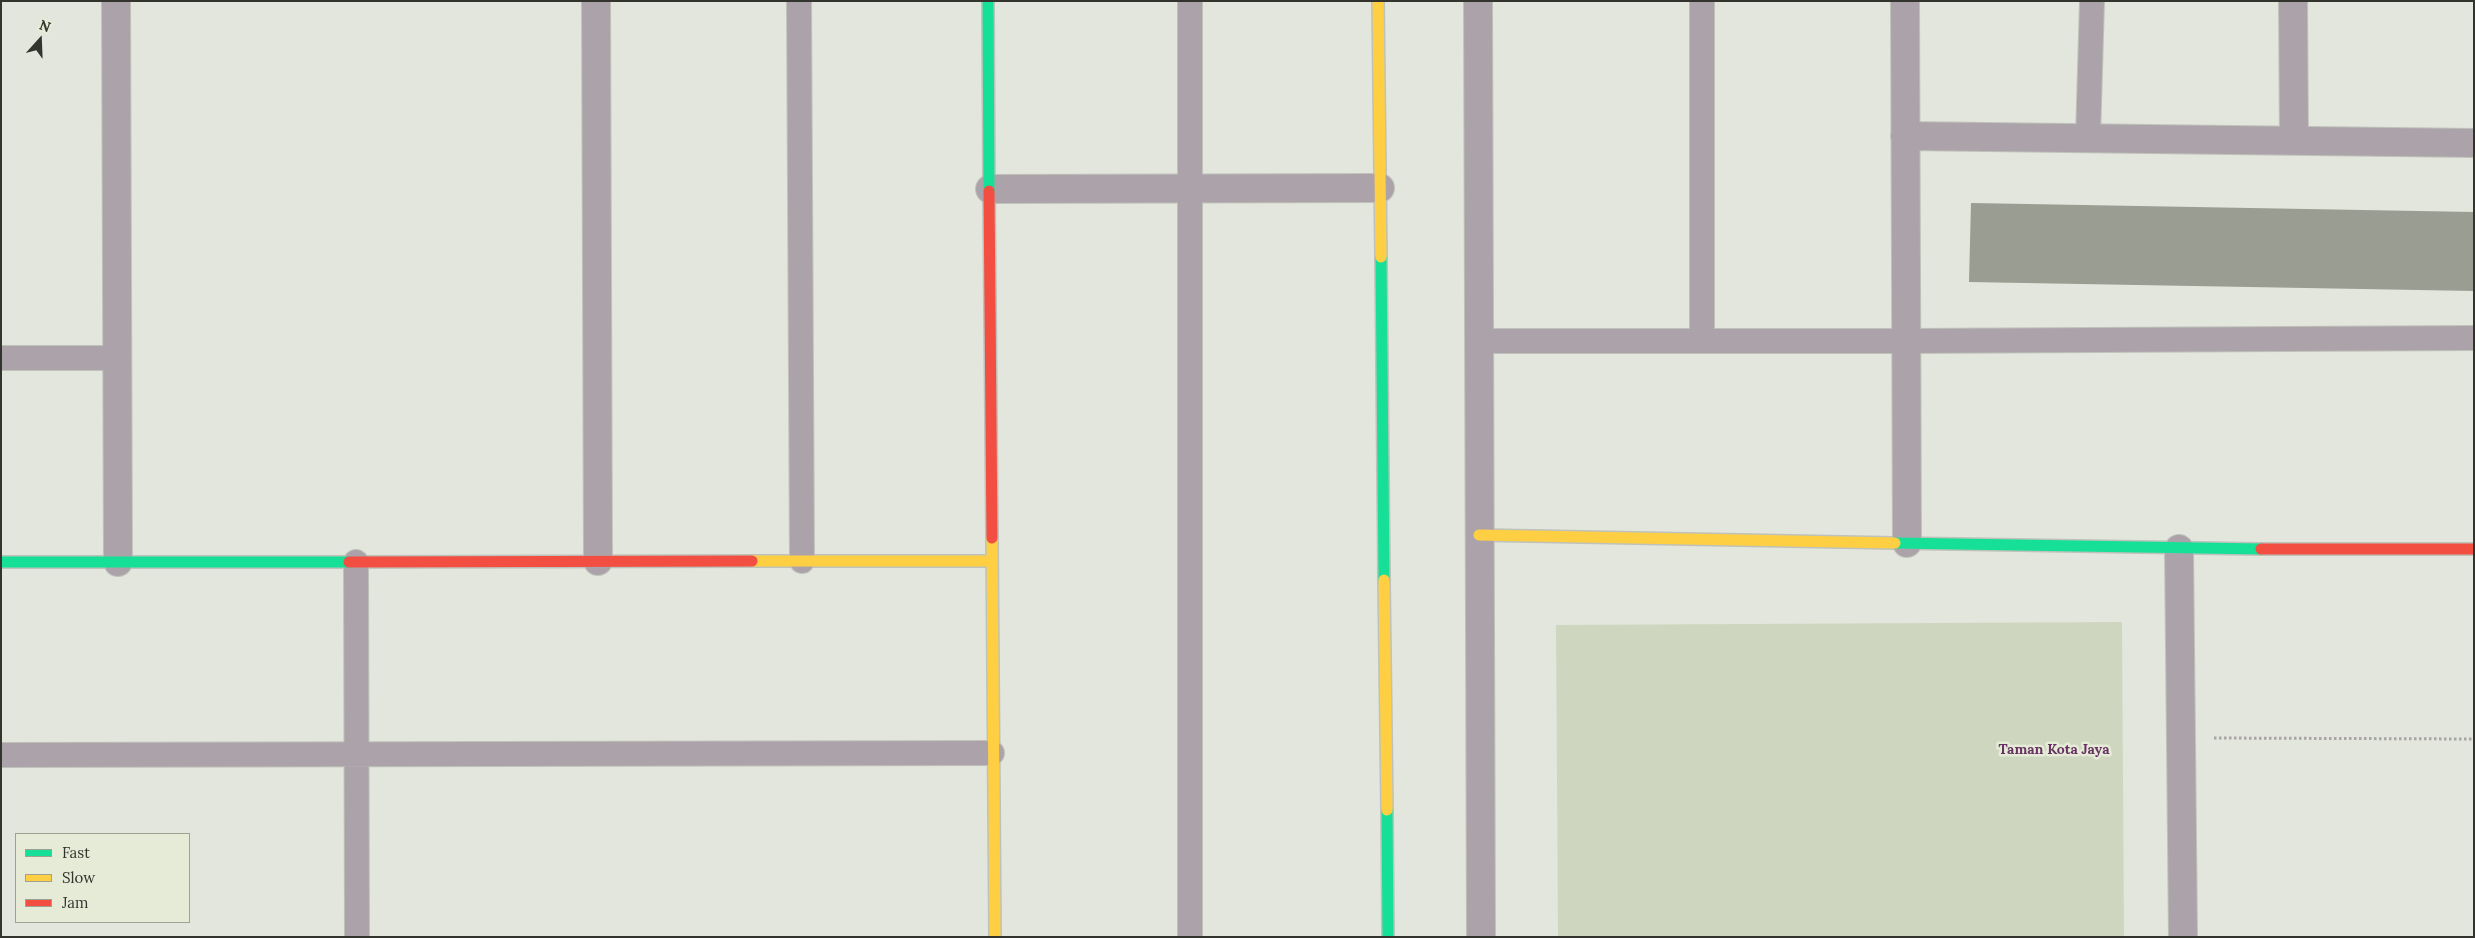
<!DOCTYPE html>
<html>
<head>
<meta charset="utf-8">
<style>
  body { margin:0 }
  #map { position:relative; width:2475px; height:938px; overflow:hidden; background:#e3e6dc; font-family:Lora,serif }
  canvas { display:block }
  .frame { position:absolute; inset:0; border:2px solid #32342d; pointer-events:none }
  .legend { position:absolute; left:15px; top:833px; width:175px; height:90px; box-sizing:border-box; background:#e5ebd7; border:1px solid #9da293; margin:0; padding:6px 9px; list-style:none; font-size:15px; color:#32342d }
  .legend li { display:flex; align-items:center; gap:10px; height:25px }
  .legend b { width:25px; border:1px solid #9da293 }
  .north { position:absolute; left:15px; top:15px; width:50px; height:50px; -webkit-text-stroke:4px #e5ebd7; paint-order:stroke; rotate:20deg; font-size:14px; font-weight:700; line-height:20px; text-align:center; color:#32342d }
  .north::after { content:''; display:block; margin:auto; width:18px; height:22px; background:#32342d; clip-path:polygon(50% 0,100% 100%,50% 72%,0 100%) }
</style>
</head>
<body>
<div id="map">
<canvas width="2475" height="938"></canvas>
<div class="frame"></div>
<ul class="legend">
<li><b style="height:6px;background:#16e098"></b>Fast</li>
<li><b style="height:6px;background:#ffcf43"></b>Slow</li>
<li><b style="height:6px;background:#f24e42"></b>Jam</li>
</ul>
<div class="north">N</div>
</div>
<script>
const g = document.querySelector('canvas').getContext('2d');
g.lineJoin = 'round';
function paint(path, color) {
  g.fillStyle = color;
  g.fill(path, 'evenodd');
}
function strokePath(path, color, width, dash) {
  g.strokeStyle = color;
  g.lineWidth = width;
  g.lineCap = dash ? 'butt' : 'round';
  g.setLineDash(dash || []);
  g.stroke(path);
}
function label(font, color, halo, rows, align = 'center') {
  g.font = font + ' Lora,serif';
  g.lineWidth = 5;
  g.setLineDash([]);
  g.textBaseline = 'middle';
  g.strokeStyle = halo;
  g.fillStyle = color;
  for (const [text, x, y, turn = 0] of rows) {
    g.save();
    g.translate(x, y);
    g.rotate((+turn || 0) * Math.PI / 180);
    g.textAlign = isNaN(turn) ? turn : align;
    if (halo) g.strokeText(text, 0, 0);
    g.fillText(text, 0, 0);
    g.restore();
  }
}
paint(new Path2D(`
  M2122 622 2124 937H1558L1556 625Z`), '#cfd6c0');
paint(new Path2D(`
  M1971 203 2474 212V291L1969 282Z`), '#9a9d91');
const lane = new Path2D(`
  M799 1 802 561
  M2088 138 2092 1
  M1479 341H1906L2474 338
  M1702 341V1
  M1 358H117
  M356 562 357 937
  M1 755 992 753
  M1190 937V1`);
const street = new Path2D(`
  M116 1 118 562
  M596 1 598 561
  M1478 1 1481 937
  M1905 1 1907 543
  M2293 1 2294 140
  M1905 136 2474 143
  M990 189 1380 188
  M2179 549 2183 937`);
const fast = new Path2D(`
  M988 1 989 191
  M1381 257 1384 580
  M1895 543 2261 549
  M1 562H349
  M1387 810 1388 937`);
const slow = new Path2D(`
  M1378 1 1381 257
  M1479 535 1895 543
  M992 538 995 937
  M752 561H991
  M1384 580 1387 810`);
const jam = new Path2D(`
  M989 191 992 538
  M2261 549H2474
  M349 562 752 561`);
strokePath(lane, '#bfc2ba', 26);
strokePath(street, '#bfc2ba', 30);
strokePath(fast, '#bfc2ba', 14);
strokePath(slow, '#bfc2ba', 14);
strokePath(jam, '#bfc2ba', 14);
strokePath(new Path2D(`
  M2214 738 2474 739`), '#a9a5a6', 3, [2.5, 2.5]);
strokePath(lane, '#aca3aa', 24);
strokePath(street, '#aca3aa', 28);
strokePath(fast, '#16e098', 11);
strokePath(slow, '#ffcf43', 11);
strokePath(jam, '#f24e42', 11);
label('bold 14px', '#663262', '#e5ebd7', [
  ["Taman Kota Jaya",2054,750]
]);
</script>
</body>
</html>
